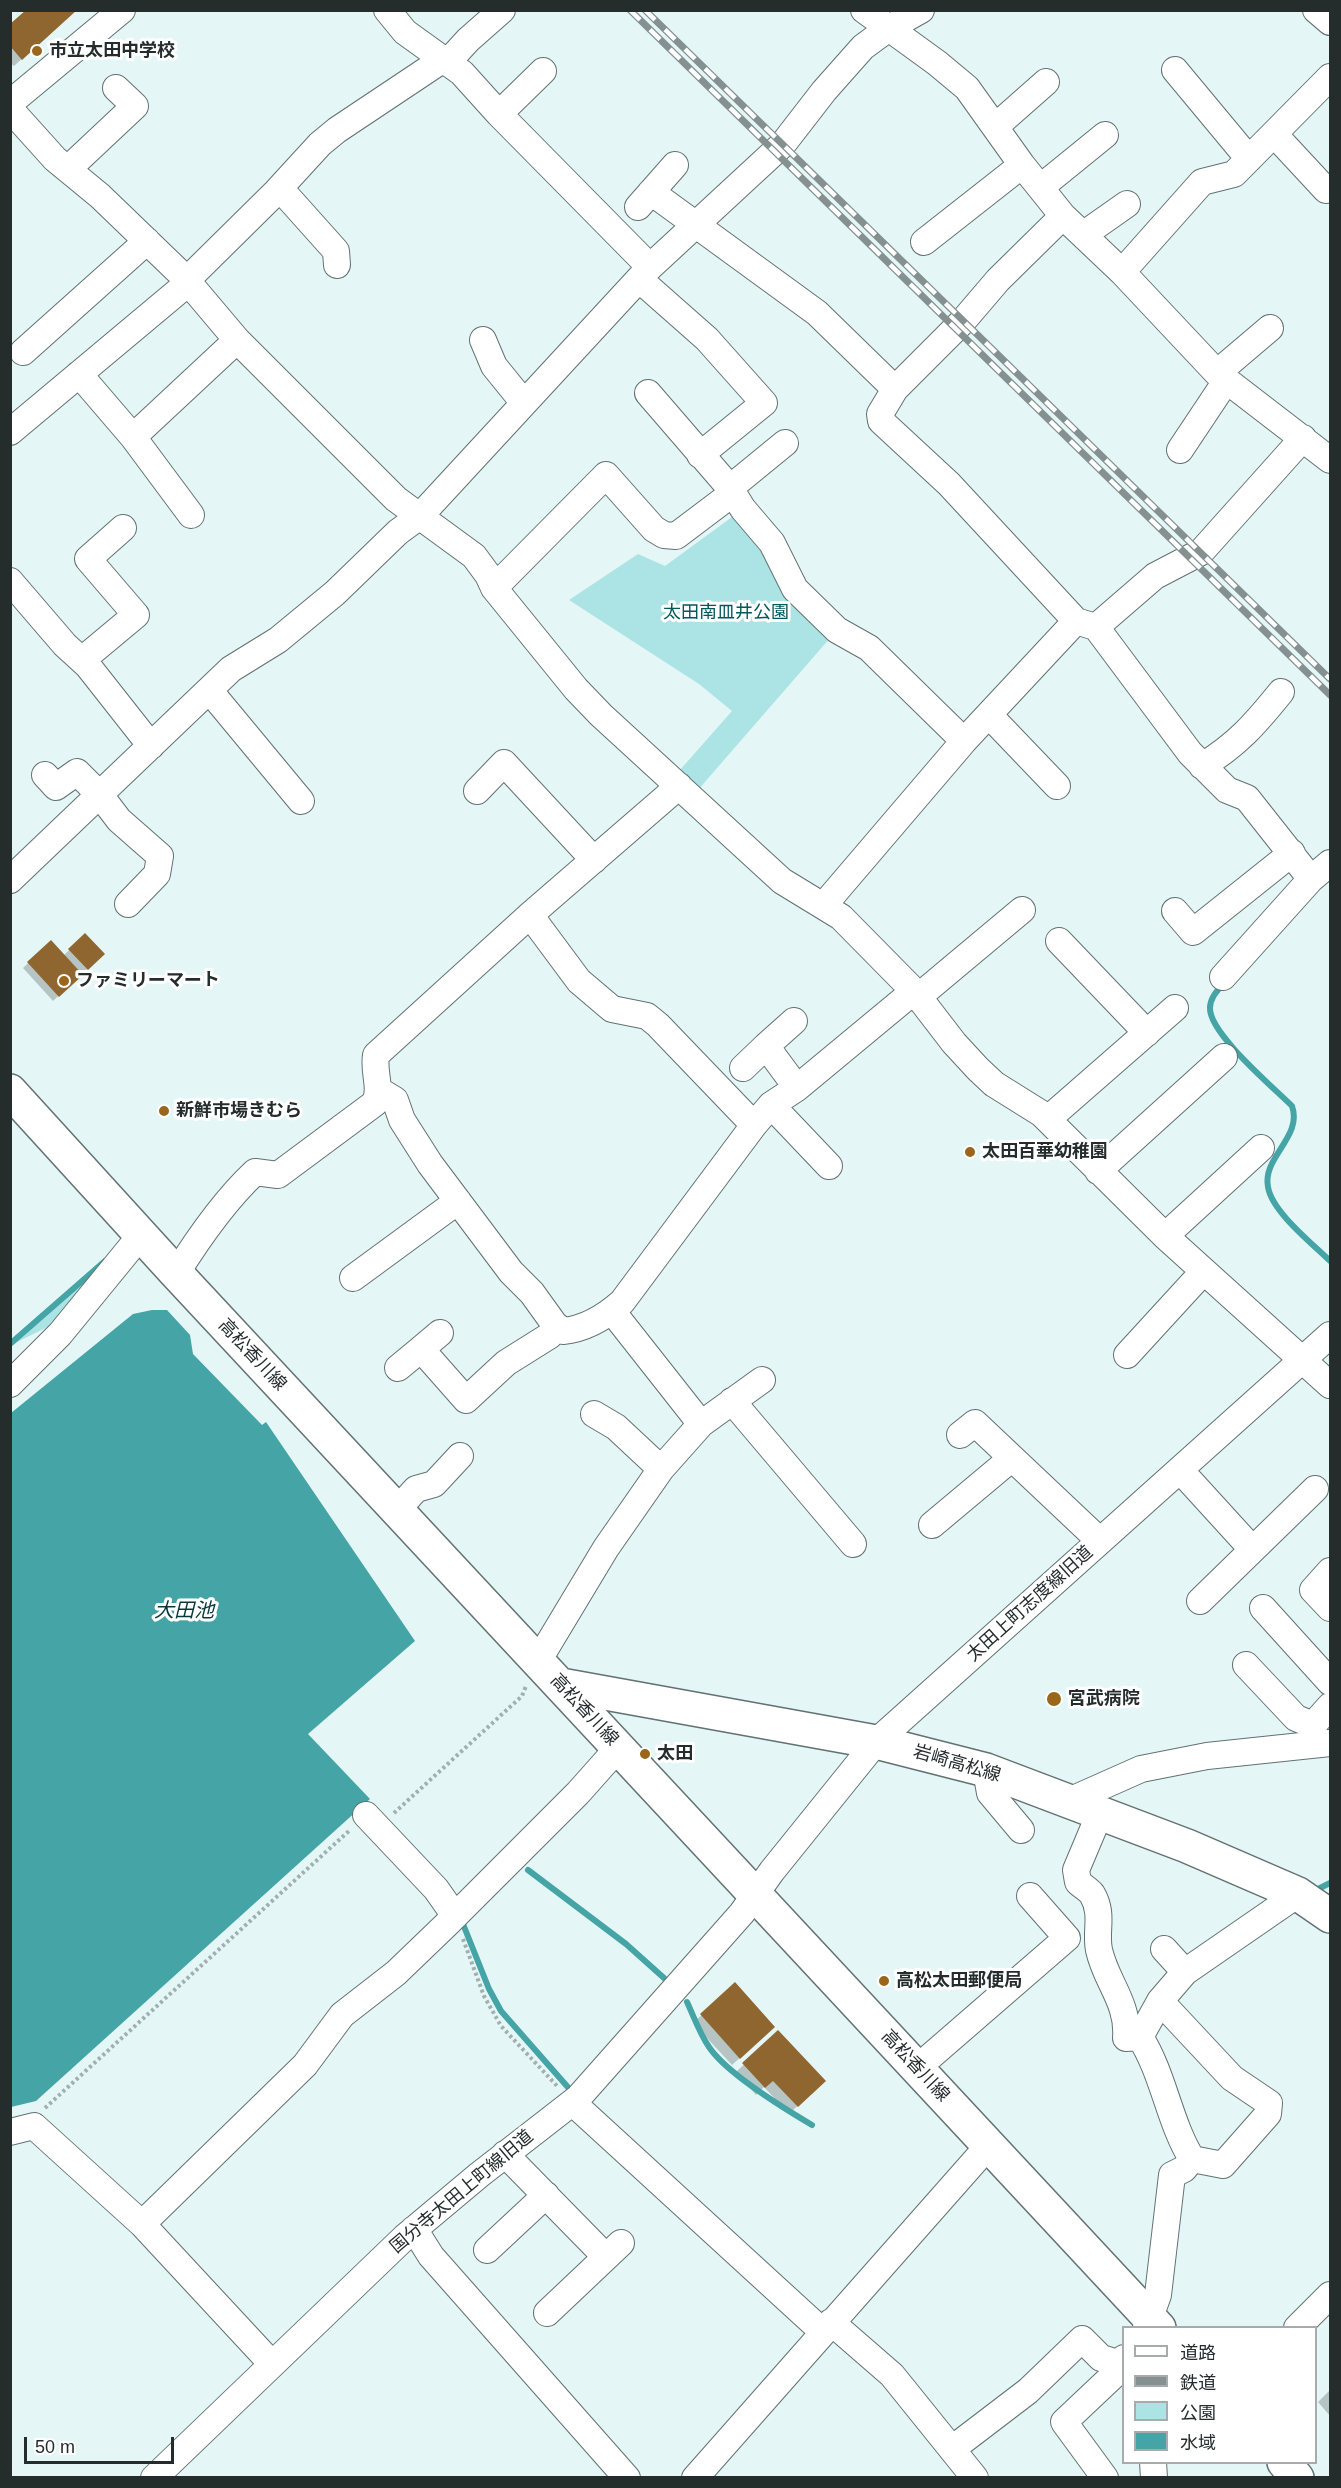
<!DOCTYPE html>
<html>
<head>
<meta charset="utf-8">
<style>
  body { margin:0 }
  #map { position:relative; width:1341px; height:2488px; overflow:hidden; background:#e5f6f6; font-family:Helvetica,"Noto Sans JP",sans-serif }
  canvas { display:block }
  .frame { position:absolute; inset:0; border:12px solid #252c2c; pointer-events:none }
  .legend { position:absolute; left:1122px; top:2326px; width:195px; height:138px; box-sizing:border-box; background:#fff; border:2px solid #a8abab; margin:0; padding:8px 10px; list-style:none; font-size:18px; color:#252c2c }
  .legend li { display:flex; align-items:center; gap:12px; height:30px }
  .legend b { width:30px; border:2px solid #a8abab }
  .scale { position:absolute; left:24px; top:2437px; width:150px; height:27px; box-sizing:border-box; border:3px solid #252c2c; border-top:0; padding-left:8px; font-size:18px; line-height:21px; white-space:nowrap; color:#252c2c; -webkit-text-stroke:4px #fff; paint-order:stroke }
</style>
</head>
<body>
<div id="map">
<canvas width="1341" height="2488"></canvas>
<div class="frame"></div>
<ul class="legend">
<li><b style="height:8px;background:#fff"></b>道路</li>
<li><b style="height:8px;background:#859191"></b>鉄道</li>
<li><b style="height:16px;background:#ace4e5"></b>公園</li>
<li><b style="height:16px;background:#44a4a6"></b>水域</li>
</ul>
<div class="scale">50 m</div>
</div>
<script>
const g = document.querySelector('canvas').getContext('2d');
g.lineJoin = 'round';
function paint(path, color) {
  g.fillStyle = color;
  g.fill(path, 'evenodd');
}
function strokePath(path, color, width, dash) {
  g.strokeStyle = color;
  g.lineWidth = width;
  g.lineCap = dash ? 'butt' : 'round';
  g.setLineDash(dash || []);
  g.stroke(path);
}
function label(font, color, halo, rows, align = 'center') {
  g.font = font + ' Helvetica,"Noto Sans JP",sans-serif';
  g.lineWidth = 6;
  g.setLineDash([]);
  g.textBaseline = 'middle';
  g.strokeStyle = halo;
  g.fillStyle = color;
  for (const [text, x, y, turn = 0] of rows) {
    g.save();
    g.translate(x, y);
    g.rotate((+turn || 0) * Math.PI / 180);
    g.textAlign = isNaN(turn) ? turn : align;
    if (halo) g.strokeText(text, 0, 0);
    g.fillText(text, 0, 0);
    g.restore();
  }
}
paint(new Path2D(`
  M743 509 837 630 691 798 672 779 732 711 699 684 569 600 638 554 665 566Z
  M121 1249 64 1319 11 1345Z`), '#ace4e5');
paint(new Path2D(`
  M152 1310H167L190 1335 193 1354 262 1425 266 1422 415 1641 308 1734 370 1799 36 2101 11 2107V1413L133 1314Z`), '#44a4a6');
paint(new Path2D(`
  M76 10 14 66 10 63V26Z
  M85 935 103 954 53 1001 23 968 50 942 63 956Z
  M734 1985 765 2035 732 2065 693 2023Z
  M778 2032 824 2081 789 2114 764 2087 756 2095 736 2072Z
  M1330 2390V2416L1318 2402Z`), '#0003');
strokePath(new Path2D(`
  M1223 984C1217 991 1210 998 1210 1008 1209 1033 1273 1087 1292 1106 1303 1137 1262 1157 1268 1187 1272 1212 1313 1244 1330 1261
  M10 1344 105 1261
  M528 1870 626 1944 664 1978
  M1312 1892 1330 1883
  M463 1924 489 1989 501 2011 573 2093
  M687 2002C694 2017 700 2034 709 2047 727 2074 785 2109 812 2125`), '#44a4a6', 6);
paint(new Path2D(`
  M26 10H77L22 60 10 46V24Z
  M85 933 105 954 88 970 68 949Z
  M51 940 83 975 59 997 27 962Z
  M735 1982 775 2027 740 2059 700 2014Z
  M778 2030 826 2081 798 2107 773 2081 765 2088 742 2063Z`), '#8f662f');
const minor = new Path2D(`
  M387 10 405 32 462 73 499 114 650 267
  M864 10 937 63 967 88 1022 165 1063 216 1122 272 1217 373 1330 460
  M1316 10 1330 22
  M447 63 468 40 502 10
  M1175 70 1249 159
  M10 103 122 10
  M10 109 55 159 100 196 183 276 237 340 396 499 474 556 488 575 494 588 576 689 601 715 782 881 841 917 914 991 954 1043 978 1069 994 1084 1042 1114 1165 1236 1330 1385
  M499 114 543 71
  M995 127 1046 82
  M1274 134 1326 190
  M68 169 135 106 116 88
  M1041 187 1105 135
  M276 192 320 144 337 130 442 60
  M651 192 817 313 895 389
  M638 207 675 165
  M1063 216 998 280 963 321 895 389 880 414 881 421 949 484 1076 621
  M1083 235 1127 204
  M924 242 1022 165
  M1122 272 1202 182 1234 174 1330 77
  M639 279 707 339 764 403 700 455
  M483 340 494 366 524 403
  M23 352 147 241
  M1217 373 1270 328
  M79 374 133 437
  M648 393 730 488 743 509 772 543 795 589 837 630 869 648 964 741
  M10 432 188 283 194 273 276 192 285 194 336 251 337 265
  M1303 438 1201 552 1155 576 1096 627 1190 753 1227 790 1247 798 1311 879
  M1180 450 1226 381
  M730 488 785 443
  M191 515 133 437 237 340
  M10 581 65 645 88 666 151 746
  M494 588 606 475 654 529 664 535 676 536 733 493
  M82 660 136 615 88 559 123 528
  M209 690 301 801
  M989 715 1057 786
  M1202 766C1237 745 1256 723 1281 692
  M45 775 56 787 77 772 100 795 119 820 160 856 157 874 128 904
  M477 791 504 763 594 860
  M10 880 231 669 278 640 335 593 398 532 420 516 650 267 783 144 824 91 863 47 889 28 921 10
  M824 905 964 741 1076 621 1092 626
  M1175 911 1193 932 1292 853
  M530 915 579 981 612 1009 647 1016 658 1025 754 1125
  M1059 941 1147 1033
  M1223 977 1311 879 1330 863
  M918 997 1022 910
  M794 1021 766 1046 797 1088
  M743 1068 766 1046
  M380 1091 395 1100 402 1120 430 1164 511 1272 532 1293 555 1325 563 1331C585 1329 605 1317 622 1302L754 1125 771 1105 797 1088 914 991
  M771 1105 829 1166
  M1048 1119 1175 1008
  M1098 1171 1224 1057
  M1165 1236 1261 1148
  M176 1274C199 1237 224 1201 255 1172L278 1175 375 1103C382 1086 373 1074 376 1055L530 915 679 786
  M353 1278 458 1201
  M612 1311 701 1424
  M421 1349 440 1333
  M1127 1355 1204 1271
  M398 1368 421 1349 466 1400 506 1363 549 1336 558 1327
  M10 1384 60 1334 141 1235
  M732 1401 853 1544
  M594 1414 616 1427 661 1469
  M960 1435 975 1423 1100 1541
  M1180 1470 1252 1549
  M397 1510 416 1489 434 1484 460 1456
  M932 1525 1012 1458
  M1330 1571 1313 1590 1330 1608
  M1200 1601 1315 1489
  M1263 1608 1330 1682
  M538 1661 606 1548 661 1469 701 1424 762 1380
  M1246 1665 1296 1718 1313 1725
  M1315 1741 1313 1725 1330 1706
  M986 1770 990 1793 1021 1830
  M1069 1801 1141 1769 1207 1756 1330 1743
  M1100 1813 1076 1870 1078 1882C1082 1886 1089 1890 1092 1894 1104 1914 1095 1931 1099 1950 1106 1982 1129 2003 1126 2038L1140 2037 1160 2001 1185 1972 1298 1894
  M366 1815 436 1889 455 1916
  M1164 1949 1185 1972
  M1140 2037C1164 2075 1169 2122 1192 2159
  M917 2068 1067 1938 1030 1896
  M573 2103 822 2331
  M10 2132 34 2126 142 2224 272 2364
  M505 2154 606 2257
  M142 2224 305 2065 342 2015 396 1973 448 1923 578 1793 618 1748
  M414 2229 431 2256 627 2478
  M487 2250 546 2195
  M547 2313 621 2243
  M831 2322 892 2375 975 2478
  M1146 2328 1158 2295 1172 2175 1184 2169 1192 2159 1223 2165 1268 2114 1269 2103 1232 2078 1160 2001
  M1297 2328 1330 2295
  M952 2449 1028 2391 1082 2339 1101 2358 1121 2364
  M1153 2462 1154 2478
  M154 2478 405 2237 479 2175 578 2098 742 1913 772 1871 876 1742 1330 1335
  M695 2478 989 2145
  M1105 2478 1064 2422 1117 2372 1124 2358`);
const major = new Path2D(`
  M10 1091 174 1271 1159 2328
  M561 1685 876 1742 986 1770 1187 1846 1298 1894 1330 1916
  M1284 2462 1297 2478`);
strokePath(minor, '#627171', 28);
strokePath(major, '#627171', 36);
strokePath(new Path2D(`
  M394 1813 522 1696 526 1686
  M463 1939 484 1996 501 2026 558 2087
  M45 2108 350 1830`), '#a2afaf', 4, [3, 3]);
strokePath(minor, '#fff', 26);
strokePath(major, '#fff', 33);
const rail = new Path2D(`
  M630 10 1330 695
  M645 10 1330 679`);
strokePath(rail, '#859191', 7);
strokePath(rail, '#fff', 4.5, [14]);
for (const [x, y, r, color] of [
  [37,51,6,"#99661b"],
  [64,981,6,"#99661b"],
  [164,1111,6,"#99661b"],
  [970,1152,6,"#99661b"],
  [1054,1699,8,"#99661b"],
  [645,1754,6,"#99661b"],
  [884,1981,6,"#99661b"]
]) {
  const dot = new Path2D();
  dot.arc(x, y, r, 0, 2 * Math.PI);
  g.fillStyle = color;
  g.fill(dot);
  strokePath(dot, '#fff', 2);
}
label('bold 18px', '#252c2c', '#fff', [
  ["市立太田中学校",49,51],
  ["ファミリーマート",76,981],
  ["新鮮市場きむら",176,1111],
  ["太田百華幼稚園",982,1152],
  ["宮武病院",1068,1699],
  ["太田",657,1754],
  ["高松太田郵便局",896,1981]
], 'left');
label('18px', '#00585a', '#fff', [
  ["太田南皿井公園",726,613]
]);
label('18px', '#252c2c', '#fff', [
  ["高松香川線",252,1355,47],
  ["太田上町志度線旧道",1030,1604,-42],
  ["高松香川線",584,1710,47],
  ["岩崎高松線",957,1764,16],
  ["高松香川線",915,2066,47],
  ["国分寺太田上町線旧道",462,2192,-40]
]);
label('italic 20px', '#0a3839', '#fff', [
  ["大田池",184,1611]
]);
</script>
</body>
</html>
